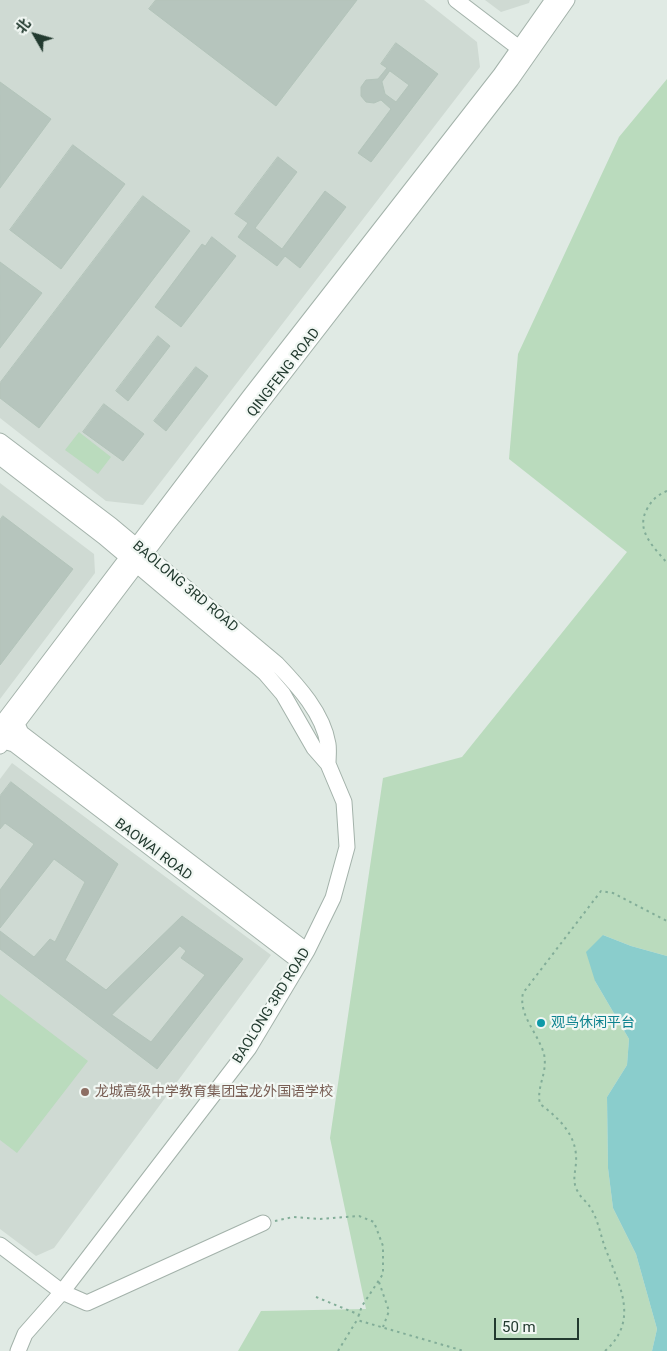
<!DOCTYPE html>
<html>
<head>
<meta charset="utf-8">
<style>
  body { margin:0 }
  #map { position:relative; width:667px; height:1351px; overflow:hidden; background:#e0eae4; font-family:Roboto,"Noto Sans SC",sans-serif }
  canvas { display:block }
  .north { position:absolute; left:10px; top:10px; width:50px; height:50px; -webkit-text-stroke:4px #f1f7f3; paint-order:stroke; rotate:308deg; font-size:14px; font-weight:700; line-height:20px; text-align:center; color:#223a2f }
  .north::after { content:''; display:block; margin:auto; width:18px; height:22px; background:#223a2f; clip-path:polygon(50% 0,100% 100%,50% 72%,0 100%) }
  .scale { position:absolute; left:494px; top:1318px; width:85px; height:22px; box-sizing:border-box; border:2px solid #223a2f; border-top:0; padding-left:6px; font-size:15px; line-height:18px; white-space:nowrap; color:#223a2f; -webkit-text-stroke:4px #f1f7f3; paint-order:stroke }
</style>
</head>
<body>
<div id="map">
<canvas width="667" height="1351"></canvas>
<div class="north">北</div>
<div class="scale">50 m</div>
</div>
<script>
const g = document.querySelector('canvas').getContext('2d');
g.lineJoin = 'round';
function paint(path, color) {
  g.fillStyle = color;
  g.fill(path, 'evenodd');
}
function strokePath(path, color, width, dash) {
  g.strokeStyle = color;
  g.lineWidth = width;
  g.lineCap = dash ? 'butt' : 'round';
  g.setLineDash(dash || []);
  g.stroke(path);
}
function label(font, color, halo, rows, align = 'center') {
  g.font = font + ' Roboto,"Noto Sans SC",sans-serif';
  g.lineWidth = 4.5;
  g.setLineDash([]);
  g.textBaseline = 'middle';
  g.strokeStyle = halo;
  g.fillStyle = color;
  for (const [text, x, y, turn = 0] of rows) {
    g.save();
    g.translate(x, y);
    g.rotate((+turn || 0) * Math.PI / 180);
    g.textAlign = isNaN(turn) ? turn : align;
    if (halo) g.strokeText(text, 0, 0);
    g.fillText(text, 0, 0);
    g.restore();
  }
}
paint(new Path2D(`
  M0 0H424L477 42 480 67 143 505 106 501 0 418Z
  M485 0H530L529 3 501 12Z
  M0 483 94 554 95 573 0 699Z
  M12 763 271 955 54 1248 36 1256 0 1229V779Z`), '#cfdad3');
paint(new Path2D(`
  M667 79V956L631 946 603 935 595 981 629 1039 627 1065 607 1097 608 1168 613 1208 636 1254 657 1329 652 1351H238L261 1311 366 1309 330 1138 383 778 462 757 627 552 509 459 518 354 619 137Z
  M79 432 111 457 98 474 65 450Z
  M0 994 88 1061 17 1153 0 1140Z`), '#badbbd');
paint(new Path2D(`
  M603 935 631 946 667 956V1351H652L657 1329 636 1254 613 1208 608 1168 607 1097 627 1065 629 1039 595 981 586 952Z`), '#8acdcc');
const building = new Path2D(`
  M156 0H357L276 106 149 9Z
  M396 43 438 74 371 162 358 153 391 109 381 100 374 103 366 102 361 96V87L366 80 378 79 387 68 381 64ZM390 71 409 85 396 102 385 94 382 82Z
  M0 82 51 119 0 188Z
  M73 145 125 184 61 269 10 230Z
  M278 157 297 172 255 228 282 249 325 191 346 207 300 268 285 256 277 266 238 237 248 223 235 214Z
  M143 196 190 231 39 428 0 398V383Z
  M212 237 236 256 181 327 155 307 202 244 205 246Z
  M0 262 42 293 0 348Z
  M158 336 170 346 128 401 116 391Z
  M196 367 208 376 166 431 154 421Z
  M104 404 144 434 123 461 83 432Z
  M3 516 73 569 0 665V520Z
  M11 782 118 864 65 960 106 990 182 916 243 959 157 1069 0 949V931L34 957 50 939 55 942 85 882 54 859 0 928V890L34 844 5 823 0 829V796ZM180 946 186 951 181 958 205 975 151 1042 112 1015Z`);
paint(building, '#b6c5bd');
strokePath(building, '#b3c4ba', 1);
const minor = new Path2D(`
  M456 0 528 55
  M0 441 111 525 277 664C298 686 323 713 328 744 329 750 328 757 328 764
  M0 457 104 537 265 673 283 694 314 748 328 764 344 802 347 847 333 898 307 951 249 1048 62 1292 25 1334 18 1351
  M17 724 21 733 307 951
  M0 726 250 396 501 74 553 0
  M4 741 14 744 300 962
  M0 746 166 526 511 80 567 0
  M0 1245 62 1292 87 1303 263 1223`);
strokePath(minor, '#a3b2aa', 17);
strokePath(new Path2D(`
  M667 491C657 495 652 500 647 509 635 531 654 547 667 563
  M275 1221 293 1217 320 1219 359 1216 374 1222 383 1246V1274L362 1306 357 1320
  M379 1282 389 1311 383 1327
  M316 1297 360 1315
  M338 1351 357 1320 464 1351
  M605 1351C640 1320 619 1285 606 1250 600 1235 599 1221 590 1207 587 1202 581 1198 578 1192 572 1182 575 1174 576 1163 578 1136 560 1119 540 1104 536 1086 548 1074 544 1054 538 1033 518 1015 523 993L601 891 613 893 667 921`), '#82ad98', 2, [2.5, 4]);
strokePath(minor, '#fff', 15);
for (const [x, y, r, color] of [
  [541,1023,5,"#0f9aa8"],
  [85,1092,5,"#8d6e63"]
]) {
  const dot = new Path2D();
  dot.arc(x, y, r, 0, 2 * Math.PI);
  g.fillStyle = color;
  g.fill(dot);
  strokePath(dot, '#f1f7f3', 2);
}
label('14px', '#223a2f', '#f1f7f3', [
  ["QINGFENG ROAD",284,373,-52],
  ["BAOLONG 3RD ROAD",185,587,40],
  ["BAOWAI ROAD",153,850,37],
  ["BAOLONG 3RD ROAD",272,1006,-58]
]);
label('14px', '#0d838f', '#f1f7f3', [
  ["观鸟休闲平台",551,1023]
], 'left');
label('14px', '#785e54', '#f1f7f3', [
  ["龙城高级中学教育集团宝龙外国语学校",95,1092]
], 'left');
</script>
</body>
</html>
